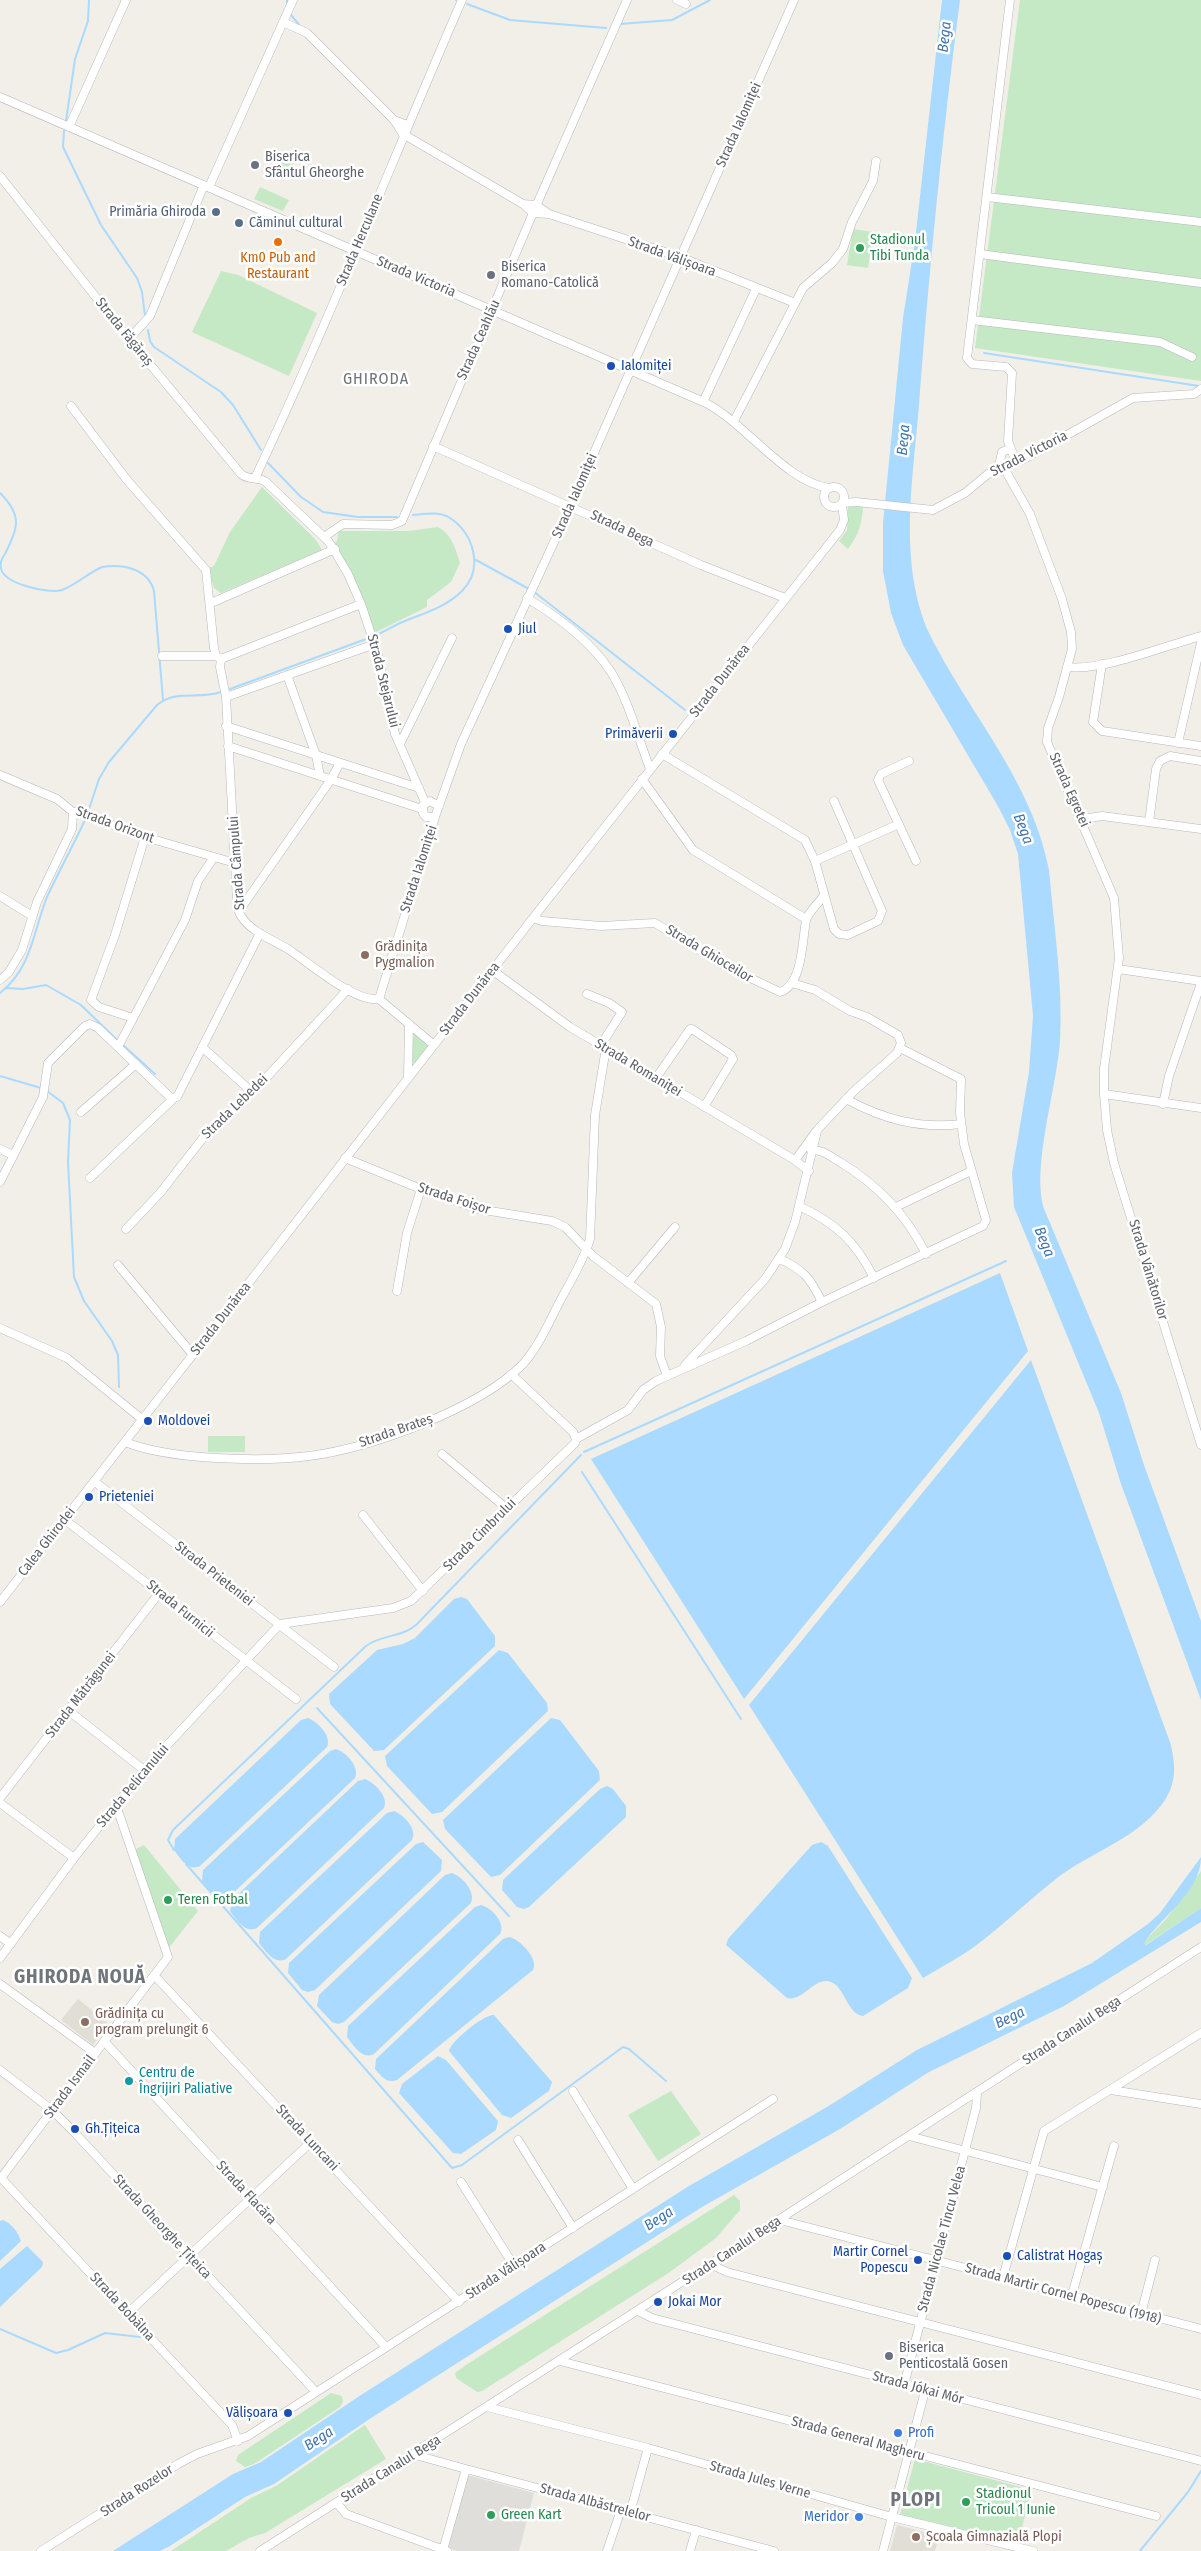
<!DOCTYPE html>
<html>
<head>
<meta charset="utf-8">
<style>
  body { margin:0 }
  canvas { display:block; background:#f1efe8 }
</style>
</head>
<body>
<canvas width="1201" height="2551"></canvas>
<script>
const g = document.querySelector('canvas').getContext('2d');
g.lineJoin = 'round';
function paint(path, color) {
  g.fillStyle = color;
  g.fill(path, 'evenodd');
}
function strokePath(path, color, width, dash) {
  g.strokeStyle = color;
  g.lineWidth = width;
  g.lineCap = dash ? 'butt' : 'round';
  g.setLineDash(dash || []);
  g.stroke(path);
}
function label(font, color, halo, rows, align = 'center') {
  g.font = font + ' "Fira Sans Condensed",sans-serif';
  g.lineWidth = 5;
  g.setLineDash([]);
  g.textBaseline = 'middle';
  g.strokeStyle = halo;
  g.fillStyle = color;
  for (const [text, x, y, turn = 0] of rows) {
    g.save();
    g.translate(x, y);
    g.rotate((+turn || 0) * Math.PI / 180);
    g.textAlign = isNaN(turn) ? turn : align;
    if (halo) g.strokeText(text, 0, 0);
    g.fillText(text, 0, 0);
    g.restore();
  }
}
paint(new Path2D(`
  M467 2475 534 2493 519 2551H457L448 2548Z`), '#e0deda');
paint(new Path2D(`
  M78 1999 109 2024 93 2045 61 2020Z
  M897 2525 939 2536 935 2551H890Z`), '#e1ded6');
paint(new Path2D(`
  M1020 0H1201V381L975 348Z
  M286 151 297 156 288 175 278 170Z
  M260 187 289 200 283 211 254 199Z
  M853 229 873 232 868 268 847 265Z
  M221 271 238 275 317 313 289 376 192 332Z
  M262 487 316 540 322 550 221 593 214 588 208 568 214 566 230 532Z
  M848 506H863C862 524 859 534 848 549L839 541 847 530Z
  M438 527C452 535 455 547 460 563L451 582 427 600V607L374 633 333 545 337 541 339 531H409Z
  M414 1032 426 1040 428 1047 415 1063 411 1062Z
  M208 1436H245V1452H208Z
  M144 1845 198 1911 168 1949 134 1850Z
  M1201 1871V1908L1145 1945 1144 1942 1167 1918Z
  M671 2091 701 2134 658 2161 628 2115Z
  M734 2195 740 2201V2210L716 2238 670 2272 482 2391 477 2392 456 2378 455 2373 466 2365Z
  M331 2393 342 2396 343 2402 340 2407 254 2464 245 2467 236 2461 238 2455Z
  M365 2425 386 2459 265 2533 249 2538 226 2551H171L251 2498 276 2486Z
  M915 2459 1032 2490 1017 2546 900 2515Z`), '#c5e8c5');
paint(new Path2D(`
  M942 0H960C943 130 930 260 920 391 915 470 896 558 929 633 968 712 1033 782 1049 870 1054 927 1063 985 1060 1041 1057 1088 1030 1171 1045 1211L1121 1393 1144 1465 1201 1621V1700L1121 1484 1099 1413 1014 1207 1012 1173 1029 1072 1033 1016 1018 854 1010 830 999 808 903 645 891 613 883 571V523L903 318 915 241Z
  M1000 1273 1028 1351 744 1699 591 1459Z
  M1031 1360 1171 1745C1175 1765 1177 1781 1165 1800 1140 1837 1096 1850 1061 1875 1032 1897 1007 1922 978 1944 961 1957 941 1967 923 1978L749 1705Z
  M461 1597 467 1599 495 1636V1646L384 1750 374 1751 330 1704 329 1694 377 1650 403 1644 415 1638 454 1599Z
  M499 1650 508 1653 547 1703 548 1711 442 1812 432 1814 387 1766 385 1756Z
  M308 1718C318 1722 332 1736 327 1747L200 1866C188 1872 180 1858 174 1850L175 1839 301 1720Z
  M551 1718 560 1720 599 1771 600 1780 500 1875 491 1877 445 1829 443 1820Z
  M336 1749C346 1752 360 1767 355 1778L229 1897C217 1903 209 1889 202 1881L203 1870 330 1751Z
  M365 1779C375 1783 389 1797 384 1808L257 1928C245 1934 237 1920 230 1911L232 1900 358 1781Z
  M607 1786 613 1789 626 1806V1817L529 1907 524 1909 517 1907 502 1890 503 1880 600 1789Z
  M394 1811C404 1815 418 1829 412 1840L286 1959C274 1965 266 1951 259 1943L260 1932 387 1813Z
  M423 1842 442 1860 441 1871 315 1990 308 1992 302 1990 288 1973 289 1963 416 1844Z
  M821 1842 828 1846 912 1978 908 1988 863 2016C847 2014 845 1987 831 1982 814 1976 804 2002 787 1998L726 1945 728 1939 812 1845Z
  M1201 1857C1201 1892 1161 1917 1144 1943L1146 1945 1201 1908V1922L1064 2006 929 2072 840 2129 702 2207 371 2418 274 2484 245 2497 170 2546 160 2551H113L233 2474 261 2462 358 2397 689 2186 827 2107 917 2050 1092 1963 1148 1924 1160 1913Z
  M452 1873C463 1877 476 1892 471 1903L344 2022 338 2024 332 2022 317 2006 319 1995 445 1875Z
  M481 1905C492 1908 506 1923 500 1934L374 2054C362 2060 354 2046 347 2037L348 2026 475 1907Z
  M509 1937C520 1939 539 1959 533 1970L397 2080C387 2084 381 2076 375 2069L376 2059 503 1939Z
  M494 2015 552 2082 549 2091 511 2118 502 2115 449 2051C450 2042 484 2014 494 2015Z
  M438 2056 446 2060 498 2121 496 2130 461 2154 453 2153 399 2093 402 2084Z
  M3 2220C10 2222 19 2233 21 2241L0 2261V2221Z
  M27 2246 43 2262 42 2267 0 2307V2269Z`), '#aadaff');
strokePath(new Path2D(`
  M456 0H458
  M287 4V0
  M467 4 510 20 606 28
  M291 15 301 27
  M620 24 672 20 710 0
  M66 121 75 59 88 21 89 0
  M64 131 63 147 101 225 137 278 142 292 145 316
  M148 330 150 341 154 347 221 392 233 405 261 450
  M984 353 1199 386
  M268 463 301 497 323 512 358 517H397
  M0 493C23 516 18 527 5 554 2 558 0 564 1 568 3 584 49 594 62 590 76 585 88 573 102 567 122 564 148 568 154 591L163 700
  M476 560 529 589
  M533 591 685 710
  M374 636C382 633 390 628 398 624 420 614 444 609 462 591 484 569 474 534 450 518 439 511 425 514 413 515
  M230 689 369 638
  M88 812 99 779 109 762 157 705C176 689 198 700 221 692
  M6 988 23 989 46 985 81 1005 116 1039
  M0 993C32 968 33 932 47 897 59 871 73 846 85 820
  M123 1045 155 1074
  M0 1076 41 1088
  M47 1091 63 1103 70 1120 68 1162 74 1277 84 1301 112 1341 118 1355 119 1387
  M584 1452 1006 1261
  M582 1472 741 1719
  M317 1708 509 1916
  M174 1850 168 1840 173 1830 366 1646C382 1634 401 1638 416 1625L581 1455
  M186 1864 452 2168 462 2165 623 2047 629 2049 666 2081
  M0 2329 56 2353 68 2350 105 2333 140 2337
  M1140 2551 1188 2492 1201 2471`), '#aadaff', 2);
const minor = new Path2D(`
  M677 0 686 4
  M1010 0 967 358 972 364 1006 367 1012 373 1008 441 1016 462
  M283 22 307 33 394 120
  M0 97 706 403C746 424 786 482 829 488
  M407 125 394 120 403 134 523 204 533 213 549 214 536 205 523 204
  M69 127 126 0
  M0 176 129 339 241 474C249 481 258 476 266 482L329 542 348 574 361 604 378 655 395 734 425 802
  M209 187 293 0
  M987 197 1201 222
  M549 214 680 257 795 303
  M980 254 1201 283
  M972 320 1160 342 1192 357
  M129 339 150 316 204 185
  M703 402 756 289
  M71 406 127 480 206 570 214 648 216 656 221 659
  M734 421 803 288 832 263 843 249 852 222 873 181 876 161
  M433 446 701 565 785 598
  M1009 449 1002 452 1000 461 1030 514 1062 599 1071 632 1072 649 1059 697 1048 728 1047 742 1114 898 1119 958 1104 1069V1094L1107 1130 1114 1163 1201 1445
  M255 478C329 321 393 159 462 0
  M824 497a10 10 0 1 1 20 0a10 10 0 1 1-20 0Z
  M843 503 856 502 933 510 965 493 988 474 1026 458 1133 398 1194 394 1201 389
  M324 537 343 524 392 525 402 521 533 213 627 0
  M527 598C558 617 591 641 611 672 629 701 638 738 650 769
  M211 603 335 549
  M162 656H216
  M221 659 220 667 226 697 237 901C238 906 238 912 241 916 251 932 273 940 288 949 308 962 355 1003 379 999
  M221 659 361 604
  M1102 664 1093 722 1102 731 1201 746
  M1067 667C1104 671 1164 646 1201 636
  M287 675 316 755 320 776
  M226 697 375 644
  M226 726 419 788
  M1178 743 1201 643
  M400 744 452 638
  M228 746 422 809
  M662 754 805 840 815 861 834 929 839 934 848 935 878 921 882 911 834 801
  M909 761 881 774 878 780 916 861
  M0 775 57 799 73 812H80L145 837 235 863
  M642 779 693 850 806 919
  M435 817H426L423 813V805L430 801 439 806
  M1082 819 1102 816 1201 829
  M1149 822 1156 769 1160 761 1170 756 1201 761
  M815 861 899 824
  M0 896 32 916
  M239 911 330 781 340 763
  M533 918 542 921 601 926 655 923 729 968 780 992C803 985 802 940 806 921 807 913 819 903 824 895
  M1118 969 1201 981
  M492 970 570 1027 793 1159H796L817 1130 854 1091 897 1053 901 1043 898 1035 867 1017 850 1011 815 990 792 983
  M0 980 9 972 22 950 37 902 72 829 73 812
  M587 994 609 1003 622 1012 601 1045
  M379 999 435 817 461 744 571 505 794 0
  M379 999 434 1045
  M133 1018 99 1007 91 1000 115 935 145 837
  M118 1047 185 920 198 881 214 857
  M202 1047 252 1092
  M408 1078 409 1024
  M656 1078 690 1029H692L731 1055 733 1059 704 1107
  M1104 1094 1201 1108
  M846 1099C883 1119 918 1129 961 1124
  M1163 1104 1169 1076 1201 983
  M81 1112 136 1064
  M0 1149 13 1155
  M811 1150C822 1149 831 1157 840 1162 878 1185 906 1214 926 1254
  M345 1158 421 1189 478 1209 552 1221 565 1227 593 1256 656 1304 661 1327 660 1356 667 1376
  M793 1159 809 1171
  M90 1178 173 1099
  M0 1182 43 1097 48 1063 85 1026 90 1024 98 1028 171 1098 177 1097 260 933
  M799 1206C836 1223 856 1242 874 1278
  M896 1207 971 1171
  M126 1229 160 1193 203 1138 266 1078 348 989
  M780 1259C804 1270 810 1278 822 1302
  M118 1265 193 1355
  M628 1283 675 1227
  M397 1291 407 1233 421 1189
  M0 1328 67 1358 143 1420
  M685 1365 765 1279 785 1249 795 1222 817 1131
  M576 1439 628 1410 643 1390 656 1381 746 1341 822 1302 983 1226 986 1220 964 1144 960 1113 961 1079 900 1048
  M125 1442C170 1460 261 1462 309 1456 371 1448 478 1409 522 1365 538 1348 548 1324 559 1303 570 1282 583 1262 590 1239L595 1115 606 1048
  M442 1454 506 1508
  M95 1482 334 1667
  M363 1515 423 1591
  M64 1519 296 1699
  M0 1602 533 918 840 530 844 520 842 505
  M69 1711 144 1770
  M0 1798 160 1592
  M0 1803 74 1858
  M0 1936 11 1944
  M0 1958 74 1858 144 1770 280 1624 393 1608 411 1601 575 1443 576 1439 573 1432 511 1374
  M154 1975 459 2302
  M0 1984 95 2053
  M104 2041 386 2347
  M0 2070 52 2110 74 2132 316 2392
  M1111 2090 1201 2104
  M573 2091 633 2189
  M909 2136 1103 2187
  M518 2140 573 2228
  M0 2177 232 2425 238 2441
  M1 2178 168 1957 116 1805
  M461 2182 514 2266
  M780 2220 1201 2329
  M710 2264 727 2272 1201 2395
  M1003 2277 1044 2131 1201 2033
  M1072 2295 1114 2146
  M638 2311 652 2318 1201 2461
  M128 2313 311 2142
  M1141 2314 1155 2260
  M560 2361 1156 2516
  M904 2385 976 2108 977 2093
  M487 2407 648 2448 892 2517 1033 2551
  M416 2453 419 2456 466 2469 774 2551
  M337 2503 346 2514 447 2551
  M630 2513 648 2448
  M443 2550 466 2469
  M41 2551 178 2464 197 2454 248 2436 773 2099
  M260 2551 710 2264 1201 1947
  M607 2551 621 2510
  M690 2551 696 2530
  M883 2551 925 2391`);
strokePath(minor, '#b5b8bc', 9);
strokePath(minor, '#fff', 8);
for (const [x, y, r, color] of [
  [255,165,5,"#6b7280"],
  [216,212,5,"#5c6f8a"],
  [239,223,5,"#5c6f8a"],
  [278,242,5,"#e8710a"],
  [860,248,5,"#2e9e5b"],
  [491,275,5,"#6b7280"],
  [611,366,5,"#1a4fb4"],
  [508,629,5,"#1a4fb4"],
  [673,734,5,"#1a4fb4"],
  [365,955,5,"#8d6e63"],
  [148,1421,5,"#1a4fb4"],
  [89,1497,5,"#1a4fb4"],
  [168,1900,5,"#2e9e5b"],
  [85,2022,5,"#8d6e63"],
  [129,2081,5,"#0f9aa8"],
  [75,2129,5,"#1a4fb4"],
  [1007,2256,5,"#1a4fb4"],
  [918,2260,5,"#1a4fb4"],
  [658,2302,5,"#1a4fb4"],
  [889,2356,5,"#6b7280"],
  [288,2413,5,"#1a4fb4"],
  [898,2433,5,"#3f7fe0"],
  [966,2502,5,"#2e9e5b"],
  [491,2515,5,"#2e9e5b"],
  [859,2517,5,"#3f7fe0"],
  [916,2537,5,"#8d6e63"]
]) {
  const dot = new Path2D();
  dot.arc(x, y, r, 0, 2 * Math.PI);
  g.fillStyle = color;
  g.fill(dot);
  strokePath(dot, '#fff', 2);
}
label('14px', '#5f6368', '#fff', [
  ["Strada Ialomiței",739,125,-66],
  ["Strada Herculane",360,240,-67],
  ["Strada Vălișoara",672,257,20],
  ["Strada Victoria",416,277,23],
  ["Strada Făgăraș",124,332,51],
  ["Strada Ceahlău",479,340,-66],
  ["Strada Victoria",1029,454,-27],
  ["Strada Ialomiței",575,496,-66],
  ["Strada Bega",622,529,25],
  ["Strada Stejarului",383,681,76],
  ["Strada Dunărea",720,681,-52],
  ["Strada Egretei",1069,790,66],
  ["Strada Orizont",115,825,20],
  ["Strada Câmpului",237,863,-94],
  ["Strada Ialomiței",419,869,-72],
  ["Strada Ghioceilor",709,954,31],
  ["Strada Dunărea",470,999,-52],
  ["Strada Romaniței",638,1068,31],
  ["Strada Lebedei",235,1107,-44],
  ["Strada Foișor",454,1199,18],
  ["Strada Vânătorilor",1148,1270,73],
  ["Strada Dunărea",221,1319,-52],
  ["Strada Brateș",396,1431,-19],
  ["Strada Cimbrului",480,1535,-45],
  ["Calea Ghirodei",47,1542,-52],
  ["Strada Prieteniei",214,1574,38],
  ["Strada Furnicii",180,1609,39],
  ["Strada Mătrăgunei",81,1695,-52],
  ["Strada Pelicanului",133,1786,-50],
  ["Strada Canalul Bega",1072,2031,-33],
  ["Strada Ismail",70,2087,-53],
  ["Strada Luncani",307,2138,47],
  ["Strada Flacăra",246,2193,47],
  ["Strada Gheorghe Țițeica",162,2227,47],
  ["Strada Nicolae Tincu Velea",942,2239,-75],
  ["Strada Canalul Bega",732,2251,-33],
  ["Strada Vălișoara",506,2271,-33],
  ["Strada Martir Cornel Popescu (1918)",1063,2294,15],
  ["Strada Bobâlna",122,2307,47],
  ["Strada Jókai Mór",918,2388,15],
  ["Strada General Magheru",858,2439,15],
  ["Strada Canalul Bega",391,2469,-32],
  ["Strada Jules Verne",760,2480,16],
  ["Strada Rozelor",137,2491,-33],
  ["Strada Albăstrelelor",595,2503,15]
]);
label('14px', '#5b616d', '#fff', [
  ["Biserica",265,157],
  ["Sfântul Gheorghe",265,173],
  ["Biserica",501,267],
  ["Romano-Catolică",501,283],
  ["Biserica",899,2348],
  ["Penticostală Gosen",899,2364]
], 'left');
label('14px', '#4e5e75', '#fff', [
  ["Primăria Ghiroda",206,212],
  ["Căminul cultural",249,223,"left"]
], 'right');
label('14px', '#27864d', '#fff', [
  ["Stadionul",870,240],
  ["Tibi Tunda",870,256],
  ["Teren Fotbal",178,1900],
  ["Stadionul",976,2494],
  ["Tricoul 1 Iunie",976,2510],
  ["Green Kart",501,2515]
], 'left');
label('14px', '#c56008', '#fff', [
  ["Km0 Pub and",278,258],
  ["Restaurant",278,274]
]);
label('14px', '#164399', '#fff', [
  ["Ialomiței",621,366],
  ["Jiul",518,629],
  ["Primăverii",663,734,"right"],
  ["Moldovei",158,1421],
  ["Prieteniei",99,1497],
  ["Gh.Țițeica",85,2129],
  ["Martir Cornel",908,2252,"right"],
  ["Popescu",908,2268,"right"],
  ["Calistrat Hogaș",1017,2256],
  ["Jokai Mor",668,2302],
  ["Vălișoara",278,2413,"right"]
], 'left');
label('14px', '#785e54', '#fff', [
  ["Grădinița",375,947],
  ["Pygmalion",375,963],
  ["Grădinița cu",95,2014],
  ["program prelungit 6",95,2030],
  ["Școala Gimnazială Plopi",926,2537]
], 'left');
label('14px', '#0d838f', '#fff', [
  ["Centru de",139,2073],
  ["Îngrijiri Paliative",139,2089]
], 'left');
label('14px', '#366cbe', '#fff', [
  ["Profi",908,2433],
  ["Meridor",849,2517,"right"]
], 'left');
label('italic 15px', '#4174aa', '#fff', [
  ["Bega",945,37,-84],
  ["Bega",904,440,-85],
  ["Bega",1023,829,69],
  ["Bega",1044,1242,68],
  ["Bega",1010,2018,-26],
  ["Bega",659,2219,-33],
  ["Bega",319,2439,-33]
]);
g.letterSpacing = '1px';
label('16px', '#70757a', '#fff', [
  ["GHIRODA",376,380]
]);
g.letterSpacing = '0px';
g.letterSpacing = '1px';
label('bold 19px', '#70757a', '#fff', [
  ["GHIRODA NOUĂ",80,1978],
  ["PLOPI",916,2501]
]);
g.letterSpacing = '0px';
</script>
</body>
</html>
